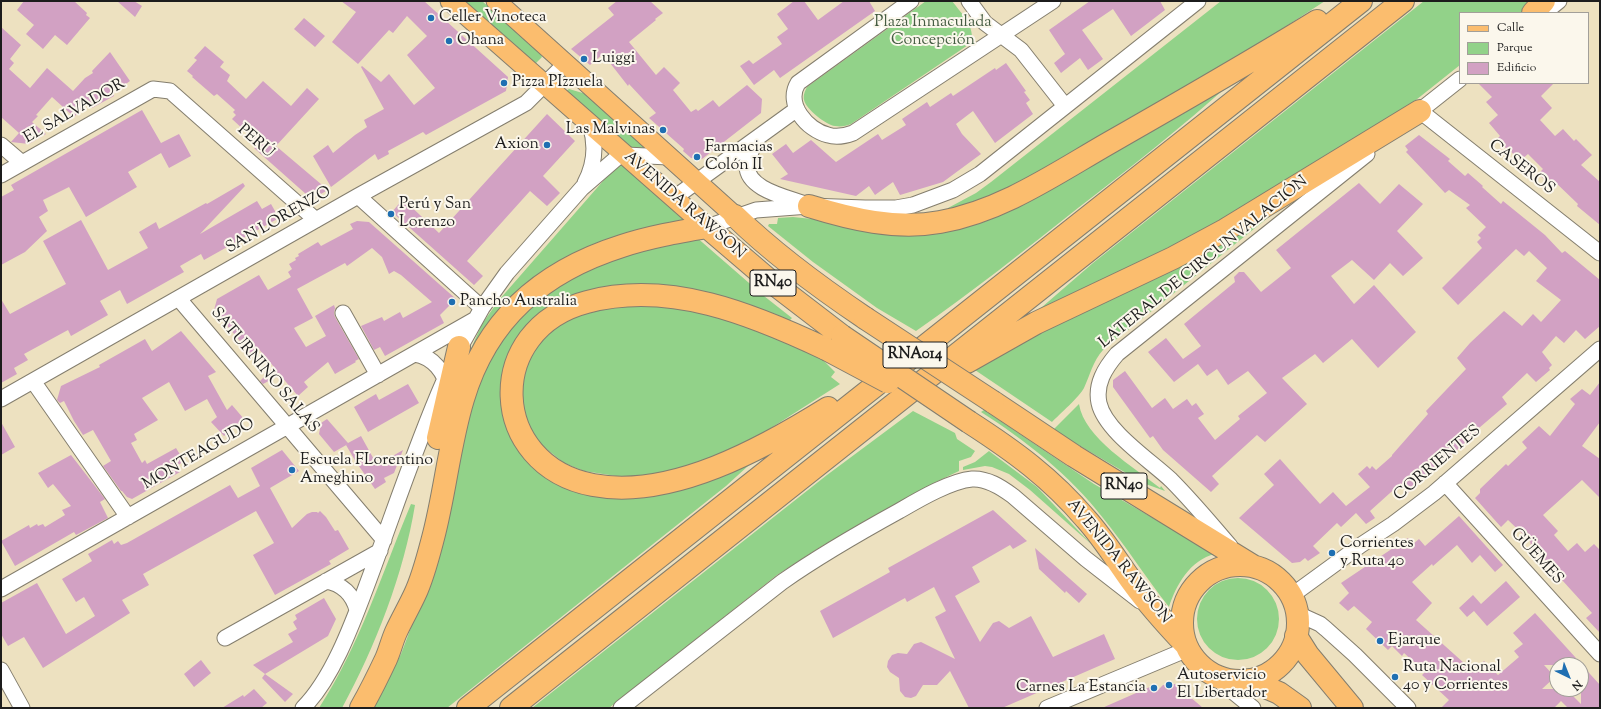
<!DOCTYPE html>
<html>
<head>
<meta charset="utf-8">
<style>
  body { margin:0 }
  #map { position:relative; width:1601px; height:709px; overflow:hidden; background:#ede1c0; font-family:"Sorts Mill Goudy",serif }
  canvas { display:block }
  .frame { position:absolute; inset:0; border:2px solid #1c1c1c; pointer-events:none }
  .legend { position:absolute; left:1459px; top:12px; width:130px; height:72px; box-sizing:border-box; background:#fbf7ec; border:1px solid #a29f99; margin:0; padding:5px 7px; list-style:none; font-size:12px; color:#1c1c1c }
  .legend li { display:flex; align-items:center; gap:8px; height:20px }
  .legend b { width:20px; border:1px solid #a29f99 }
  .north { position:absolute; left:1549px; top:657px; width:40px; height:40px; box-sizing:border-box; background:#fbf7ec; border:1px solid #a29f99; border-radius:50%; rotate:137deg; font-size:11px; font-weight:700; line-height:16px; text-align:center; color:#1c1c1c }
  .north::after { content:''; display:block; margin:auto; width:14px; height:18px; background:#1f6fb2; clip-path:polygon(50% 0,100% 100%,50% 72%,0 100%) }
</style>
</head>
<body>
<div id="map">
<canvas width="1601" height="709"></canvas>
<div class="frame"></div>
<ul class="legend">
<li><b style="height:5px;background:#fbbd6e"></b>Calle</li>
<li><b style="height:11px;background:#92d289"></b>Parque</li>
<li><b style="height:11px;background:#d2a1c3"></b>Edificio</li>
</ul>
<div class="north">N</div>
</div>
<script>
const g = document.querySelector('canvas').getContext('2d');
g.lineJoin = 'round';
function paint(path, color) {
  g.fillStyle = color;
  g.fill(path, 'evenodd');
}
function strokePath(path, color, width, dash) {
  g.strokeStyle = color;
  g.lineWidth = width;
  g.lineCap = dash ? 'butt' : 'round';
  g.setLineDash(dash || []);
  g.stroke(path);
}
function label(font, color, halo, rows, align = 'center') {
  g.font = font + ' "Sorts Mill Goudy",serif';
  g.lineWidth = 4;
  g.setLineDash([]);
  g.textBaseline = 'middle';
  g.strokeStyle = halo;
  g.fillStyle = color;
  for (const [text, x, y, turn = 0] of rows) {
    g.save();
    g.translate(x, y);
    g.rotate((+turn || 0) * Math.PI / 180);
    g.textAlign = isNaN(turn) ? turn : align;
    if (halo) g.strokeText(text, 0, 0);
    g.fillText(text, 0, 0);
    g.restore();
  }
}
paint(new Path2D(`
  M461 1H482L540 53 542 57 535 64Z
  M926 1H952C961 13 976 27 971 43L851 124C846 126 841 127 835 126 826 125 806 109 804 100 803 95 805 91 807 87Z
  M1221 1H1325L1262 42 1011 187 966 207 948 208 976 193 991 182Z
  M1424 1H1534L1522 13H1460V65L1397 115 1243 212 1034 314 1093 263Z
  M1231 83C1182 127 1130 168 1078 208 1025 250 972 292 916 331L877 308 813 262 768 226 769 224H777L778 218 793 217 919 230Z
  M569 89 586 94 647 148H630L566 91Z
  M620 164 623 165 683 218V220L529 286 457 380 482 324 499 300 617 165Z
  M1300 192 1103 350C1093 361 1090 375 1084 388 1080 396 1059 415 1052 422L975 370 1004 351Z
  M695 236 764 296 792 318 787 323 689 292 551 309 505 411 580 487 759 456 726 486 447 708H374L401 654 429 580 473 387 517 314 586 265Z
  M639 305 682 308 734 321 818 355 835 372 831 377 840 384 760 435 735 448 703 461 668 471 639 476H616L584 471 564 463 539 443 524 418 522 383 529 356 551 329 587 311Z
  M1079 404C1084 438 1134 467 1160 488L1161 486 1165 491 1143 483 1053 430Z
  M984 410 1094 484 1215 554C1190 560 1176 585 1169 607 1146 578 1126 546 1103 518 1070 475 1026 441 981 412Z
  M913 411 955 433 957 439 975 451 971 457 959 461V471L936 482 822 546 777 575 609 708H532L827 475Z
  M989 451 1037 487 1091 544 1030 490 1009 474 992 467 985 466 963 470V467L975 462Z
  M411 504 415 505C404 573 375 648 342 708H319C360 645 382 573 411 504Z
  M1197 619a41 41 0 1 1 82 0a41 41 0 1 1-82 0Z`), '#92d289');
paint(new Path2D(`
  M24 1H74L87 13 86 15 90 18 67 45 55 35 43 49 26 34 34 25 17 10Z
  M117 1H134L142 6 135 17Z
  M341 1H424L508 77 506 91 426 135 423 132 388 151 389 154 378 160 375 154 331 187 313 156 328 145 333 153 355 135 367 127 364 120 384 109 361 67 362 66 381 82 389 74 414 105 435 88 407 55 427 36 407 16 393 33 389 30 358 64 332 42 356 12Z
  M617 1H650L663 13 655 19 656 20 629 42 656 75 664 67 680 83 673 90 691 112 696 109 698 111 713 100 719 107 747 85 762 99 761 113 702 159 691 158 683 151 684 149 649 118 656 113 629 84 628 86 603 54 590 65 571 49 614 15 608 8Z
  M794 1H804L818 20 844 1H869L875 11 780 78 774 70 754 85 740 66 749 60 753 64 782 44 777 37 788 29 777 14Z
  M1090 1H1160L1165 10 1131 36 1113 9 1082 30 1103 59 1088 70 1080 58 1061 73 1054 63 1065 54 1049 30Z
  M304 18 325 36 315 47 294 29Z
  M1 27 21 45 10 59 14 63 9 69 30 88 47 68 73 91 85 78 93 73 92 71 110 52 130 81 113 93 114 96 92 108 87 104 74 117 52 97 36 115 38 116 32 122 46 134 29 144 11 142 19 133 1 117Z
  M205 46 224 62 220 67 230 75 227 81 246 99 263 81 291 106 307 88 319 99 276 146 328 190 319 195H307L254 148 258 143 232 119 236 115 233 112 235 110 217 94 214 96 192 77 193 76 187 71 197 60 194 58Z
  M1006 63 1026 91 1024 92 1030 100 1026 103 1033 114 995 143 973 111 956 124 962 134 981 154 943 182 900 195 893 182 875 195 869 186 856 196 780 179 788 174 772 154 786 144 793 153 811 140 836 162 878 134 882 140 906 125 902 119 927 102 930 107 951 93 953 96 995 68 996 70Z
  M1478 83H1554L1541 96 1552 108 1540 120 1555 136 1563 129 1574 141 1576 139 1592 155 1581 165 1600 182V225L1577 206 1578 204 1554 181 1550 184 1538 174 1543 169 1528 154 1521 160 1496 140 1500 136 1489 123 1498 115 1486 102 1492 97Z
  M142 110 161 143 179 134 191 156 169 168 161 153 128 172 137 187 86 217 69 187 43 200 48 211 39 217 47 231 25 252 1 265V197L14 190 11 185Z
  M547 114 575 141 543 176 560 193 547 206 530 191 467 261 483 276 474 285 392 212 403 199 439 233Z
  M1419 135 1450 159 1448 161 1465 176 1468 173 1483 186 1482 187 1501 204 1503 201 1545 235 1562 253 1565 251 1600 280V326L1585 339 1576 330 1564 343 1556 336 1542 352 1552 365 1549 368 1550 370 1536 382 1527 373 1502 397 1507 404 1479 428 1480 430 1426 477 1408 493 1400 484 1370 511 1375 518 1366 524 1356 513 1341 527 1337 523 1313 546 1320 553 1308 561 1305 558 1300 562 1292 563 1239 518 1274 485 1264 474 1280 459 1320 504 1333 492 1346 506 1370 487 1358 474 1367 466 1370 469 1372 466 1376 470 1392 456V455L1428 414 1426 411 1466 369 1457 358 1470 343 1504 311 1522 326 1533 314 1541 322 1561 300 1536 281 1547 268 1529 251 1524 256 1516 249 1458 305 1442 288 1482 248 1477 242 1481 238 1478 235 1486 227 1466 208 1470 205 1449 190 1445 193 1406 152 1408 150 1405 146Z
  M243 183 245 186 200 234 257 201 262 209 271 204 279 218 204 260 201 254 180 266 184 272 127 304 120 290 100 301 108 315 71 336 68 330 24 354 28 360 14 368 17 374 1 383V299L10 314 66 284 43 241 81 220 108 270 148 248 139 232 156 222 159 229 206 203 207 204Z
  M1359 183 1380 204 1399 184 1423 204 1397 231 1423 258 1403 276 1390 263 1374 280 1352 260 1331 276 1354 304 1374 285 1416 332 1378 368 1352 339 1323 363 1315 354 1282 378 1307 404 1265 442 1257 435 1212 476 1219 484 1211 492 1163 450 1153 436 1150 438 1113 387V380L1125 371 1152 408 1165 398 1173 409 1187 399 1192 406 1196 403 1204 414 1198 418 1215 440 1240 419 1238 416 1267 393 1248 371 1228 385 1217 369 1207 376 1198 364 1174 382 1148 352 1166 338 1183 359 1201 346 1184 324 1235 282 1234 277 1239 272H1244L1261 292 1291 268 1276 250Z
  M357 221 369 222 456 299 440 315 444 323 385 356 380 347 374 350 361 326 382 317 384 321 400 312 403 318 432 302 401 275 394 271 389 274 382 257 372 248 347 266 345 263 297 289 313 318 294 328 306 347 326 336 315 316 334 305 335 308 334 313 335 317 359 359 355 361 356 362 335 374 328 362 304 382 308 387 298 396 280 375 263 384 260 381 274 367 258 348 250 353 214 310 217 299 259 275 268 290 291 277 288 272 292 269 289 264 296 260 295 258 299 256 298 254 318 242 321 246 353 229 350 224Z
  M181 331 216 372 208 376 227 410 232 405 244 419 224 436 211 422 217 417 207 399 185 411 169 382 142 398 158 420 134 434 137 440 131 443 142 463 145 460 147 464 176 448 184 461 177 466 180 472 132 499 127 497 122 491H121L103 466 111 461 93 430 83 435 74 421 64 401 60 403 57 400 61 386 100 367 99 365 145 339 152 351Z
  M1600 382V422L1582 446 1600 459V498L1582 480 1543 515 1558 531 1554 535 1568 551 1577 543 1585 552 1594 544 1600 550V633L1586 618 1592 613 1562 580 1560 581 1549 569 1550 567 1531 546 1530 541 1508 520 1501 527 1475 498 1480 493V489L1506 464 1508 466 1527 448 1522 442 1539 426 1550 436 1575 404 1570 399 1582 389 1590 395Z
  M408 384 419 403 368 432 354 407 376 394 379 400Z
  M327 419 348 443 361 436 377 465 403 450 394 473 384 478 386 482 375 489 356 462 346 445 348 444 334 452 319 434 321 423Z
  M1 422 15 447 1 455Z
  M282 450 299 471 270 488 292 528 307 514 312 512H317L318 513 320 511 326 517 335 531 338 530 349 549 329 561 331 564 275 595 253 555 274 543 256 511 143 574 149 585 122 600 130 613 43 668 24 637 8 646 1 634V603L37 583 66 634 95 616 84 597 76 602 62 579 92 561 88 554 112 540 114 544 118 541 121 545 127 543 230 485 238 498 260 486 251 468Z
  M71 455 105 499 100 502 108 518 76 535 74 532 15 566 1 541 29 525 30 528 37 524 38 526 43 524 45 527 65 515 62 510 71 506 53 484 48 488 38 473Z
  M993 510 1027 541 1013 549 1010 545 972 567 980 582 955 596 980 642 993 623 999 621 1009 628 1031 616 1053 657 1104 634 1115 659 1002 708H969L950 671 937 685H923L916 696 911 698 905 697 900 691 899 678 890 672 887 667 888 661 892 655 898 653 907 654 914 644 921 642 955 659 935 617 946 611 934 587 907 602 905 598 833 638 820 611 890 572 888 568Z
  M1459 516 1503 565 1495 572 1480 555 1472 563 1457 545 1433 566 1432 564 1412 582 1432 603 1416 620 1474 672 1484 661 1498 675 1519 657 1514 651 1523 644 1513 633 1535 613 1576 658 1568 665H1544L1555 677 1542 689H1575L1570 693 1581 704V664L1600 685V708H1568L1561 701 1554 708H1441L1449 700 1422 675 1425 672 1404 653 1402 656 1392 646 1388 650 1366 629 1372 622 1354 606 1348 611 1339 603 1349 593 1341 583 1408 538 1413 544 1419 539 1425 546Z
  M1035 548 1087 594 1079 603 1066 591 1065 593 1039 569Z
  M1506 581 1520 597 1487 626 1474 611 1467 617 1459 608 1473 595 1481 604Z
  M324 598 336 619 328 636 265 674 253 665 293 642 288 634 297 629 293 622 297 619 295 615Z
  M201 660 211 673 194 687 184 674Z
  M265 674 293 694 285 702 262 678Z
  M1175 684 1203 708H1102L1152 686 1158 690 1163 685Z
  M254 689 267 703 261 708H222L243 695 244 697Z`), '#d2a1c3');
const minor = new Path2D(`
  M911 1 798 83C785 104 807 130 828 135 837 138 845 136 853 133L1053 1
  M969 1 985 23 1021 50 1065 106
  M1544 13 1559 1
  M1420 111 1600 253
  M1412 117 1460 79
  M758 138C754 146 748 155 747 164 745 189 786 197 805 204
  M1 145 22 163
  M1 175 153 89 170 91 316 220
  M585 183C595 164 597 146 590 125
  M358 196 482 308
  M674 198 797 109
  M707 227 756 210 809 206 865 208H896L913 205 953 190 980 174 1198 1
  M179 299 384 540
  M343 313 378 375
  M415 354C433 357 445 372 448 390
  M455 356 482 308 507 273 582 188 619 156 625 155 669 157
  M33 381 128 517
  M1 399 358 196 526 103 566 63
  M1445 483 1600 654
  M1230 546C1211 524 1192 501 1171 480 1151 461 1105 431 1099 403 1095 384 1105 368 1117 354L1367 154
  M326 581C342 584 353 595 357 610
  M1 589 474 320
  M1291 596 1361 545 1393 524 1434 493 1600 349
  M1298 614 1320 624 1326 629 1355 655 1408 708
  M225 638 380 551
  M1205 669 1253 708
  M1 670 22 708
  M303 708C333 678 353 622 368 582 393 515 415 447 444 381
  M621 708 782 582C819 556 859 533 899 511 918 500 950 481 972 479 987 478 1001 487 1013 496L1086 559 1140 601
  M1047 708 1188 649`);
const major = new Path2D(`
  M450 1 707 227
  M496 1 735 216`);
const highway = new Path2D(`
  M1533 13 1544 1
  M809 206C851 219 896 230 940 222 1002 211 1055 174 1109 143 1179 103 1249 63 1317 21
  M735 216C775 255 819 287 865 318
  M826 349C752 314 669 280 587 302 483 329 488 465 593 485 671 500 764 448 828 408
  M967 362 1036 323 1173 258 1225 230 1420 111
  M993 402 1074 456 1253 566
  M969 422C1014 451 1051 478 1086 519 1104 539 1117 561 1133 583 1149 605 1167 625 1186 645
  M438 438 459 347
  M1182 623a58 58 0 1 1 116 0a58 58 0 1 1-116 0Z
  M1296 636 1308 655 1352 708
  M1249 680 1279 693 1300 708
  M361 708C370 692 378 676 386 659 390 650 392 641 396 632 402 619 409 607 415 594 423 577 428 557 433 538 445 493 449 445 463 399 487 318 543 271 622 246 649 237 678 232 707 227L769 280 842 336
  M468 708 1361 1
  M511 708 1403 1`);
strokePath(minor, '#847e6e', 17);
strokePath(major, '#847e6e', 21);
strokePath(highway, '#847e6e', 24);
strokePath(minor, '#fff', 15);
strokePath(major, '#fbbd6e', 19);
strokePath(highway, '#fbbd6e', 22);
const highwayBridge = new Path2D(`
  M865 318 993 402
  M842 336 969 422
  M826 349 888 382`);
strokePath(highwayBridge, '#847e6e', 24, []);
strokePath(highwayBridge, '#fbbd6e', 22);
for (const [x, y, r, color] of [
  [431,18,4,"#1f6fb2"],
  [449,41,4,"#1f6fb2"],
  [584,59,4,"#1f6fb2"],
  [504,83,4,"#1f6fb2"],
  [663,130,4,"#1f6fb2"],
  [547,145,4,"#1f6fb2"],
  [697,157,4,"#1f6fb2"],
  [391,214,4,"#1f6fb2"],
  [452,302,4,"#1f6fb2"],
  [292,470,4,"#1f6fb2"],
  [1332,553,4,"#1f6fb2"],
  [1380,641,4,"#1f6fb2"],
  [1395,677,4,"#1f6fb2"],
  [1169,685,4,"#1f6fb2"],
  [1154,688,4,"#1f6fb2"]
]) {
  const dot = new Path2D();
  dot.arc(x, y, r, 0, 2 * Math.PI);
  g.fillStyle = color;
  g.fill(dot);
  strokePath(dot, '#fbf7ec', 1.5);
}
for (const [x, y, w] of [
  [773,283,46],
  [915,355,64],
  [1124,486,46]
]) {
  const box = new Path2D();
  box.roundRect(x - w / 2, y - 13, w, 26, 3);
  g.fillStyle = '#fbf7ec';
  g.fill(box);
  strokePath(box, '#1c1c1c', 1);
}
label('bold 15px', '#1c1c1c', null, [
  ["RN40",773,283],
  ["RNA014",915,355],
  ["RN40",1124,486]
]);
label('16px', '#1c1c1c', '#fbf7ec', [
  ["Celler Vinoteca",439,18],
  ["Ohana",457,41],
  ["Luiggi",592,59],
  ["Pizza PIzzuela",512,83],
  ["Las Malvinas",655,130,"right"],
  ["Axion",539,145,"right"],
  ["Farmacias",705,148],
  ["Colón II",705,166],
  ["Perú y San",399,205],
  ["Lorenzo",399,223],
  ["Pancho Australia",460,302],
  ["Escuela FLorentino",300,461],
  ["Ameghino",300,479],
  ["Corrientes",1340,544],
  ["y Ruta 40",1340,562],
  ["Ejarque",1388,641],
  ["Ruta Nacional",1403,668],
  ["40 y Corrientes",1403,686],
  ["Autoservicio",1177,676],
  ["El Libertador",1177,694],
  ["Carnes La Estancia",1146,688,"right"]
], 'left');
label('16px', '#455c42', '#fbf7ec', [
  ["Plaza Inmaculada",933,23],
  ["Concepción",933,41]
]);
label('16px', '#1c1c1c', '#fbf7ec', [
  ["EL SALVADOR",75,112,-30],
  ["PERÚ",255,142,41],
  ["CASEROS",1521,168,38],
  ["AVENIDA RAWSON",684,206,41],
  ["SAN LORENZO",279,221,-30],
  ["LATERAL DE CIRCUNVALACIÓN",1204,263,-39],
  ["SATURNINO SALAS",264,371,50],
  ["MONTEAGUDO",199,455,-30],
  ["CORRIENTES",1438,464,-40],
  ["GÜEMES",1536,557,48],
  ["AVENIDA RAWSON",1118,562,51]
]);
</script>
</body>
</html>
